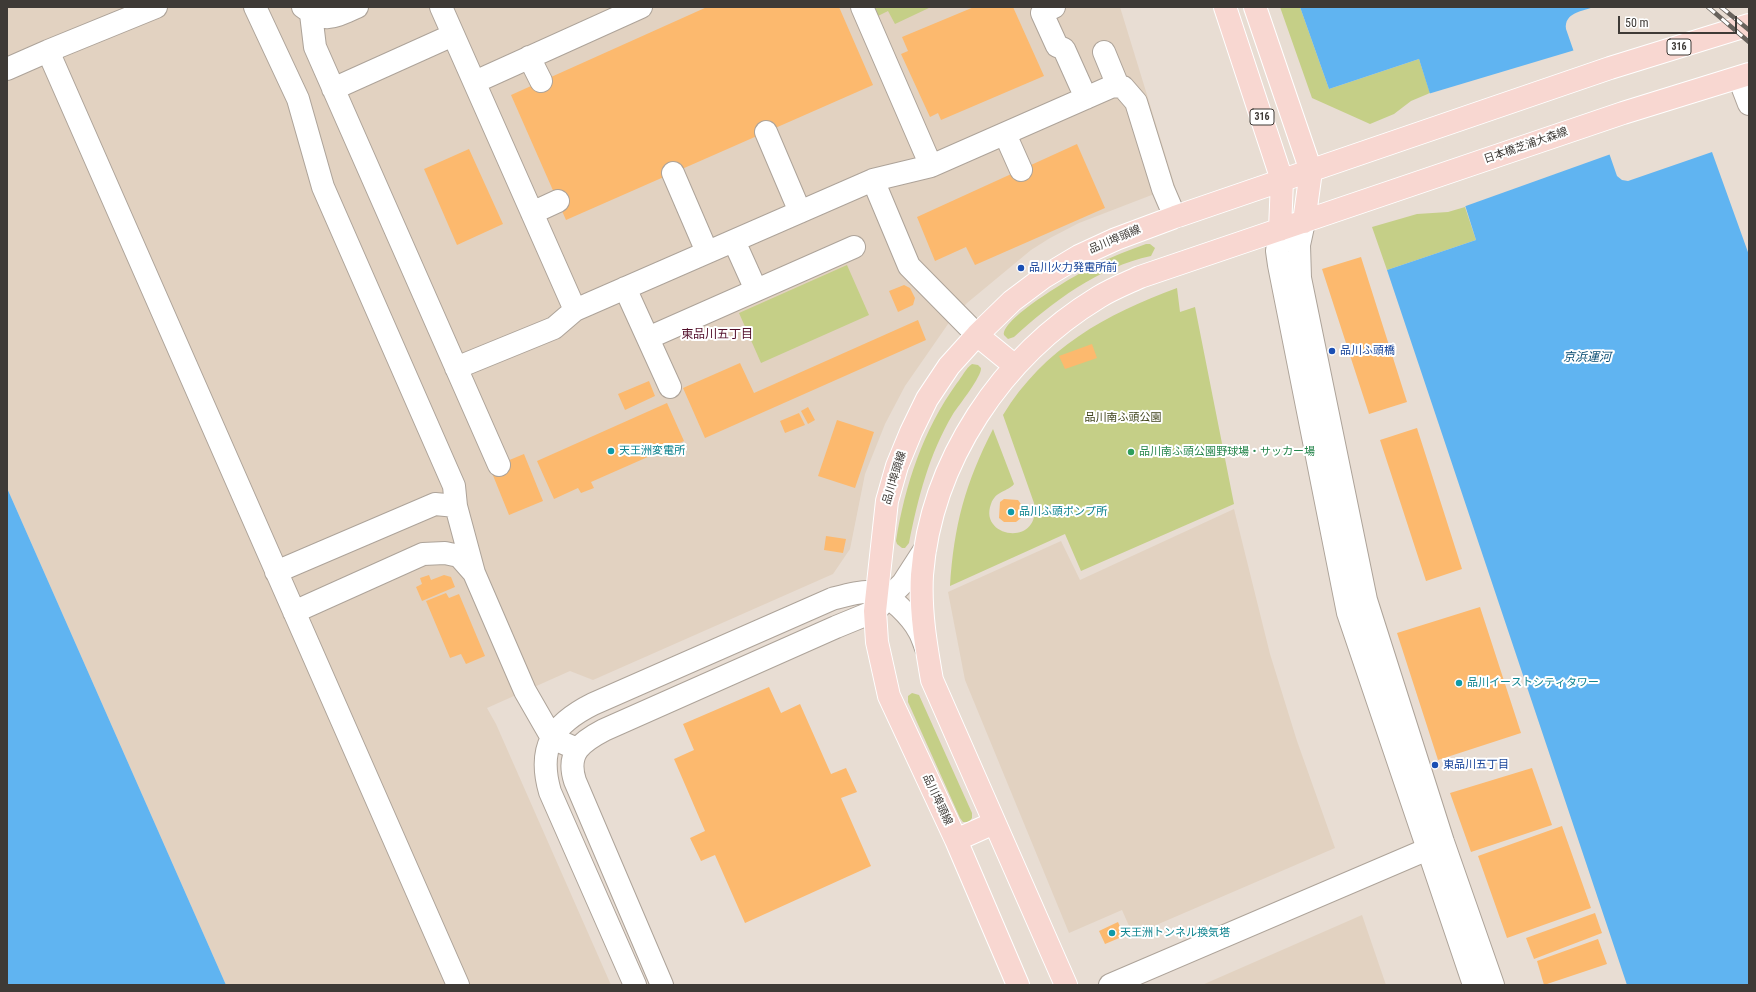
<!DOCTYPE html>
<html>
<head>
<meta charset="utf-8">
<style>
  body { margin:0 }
  #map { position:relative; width:1756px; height:992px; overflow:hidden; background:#e8ddd3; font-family:"Roboto Condensed",sans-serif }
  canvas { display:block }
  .frame { position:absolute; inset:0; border:8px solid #3e3a36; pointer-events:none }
  .scale { position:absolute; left:1618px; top:16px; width:119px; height:18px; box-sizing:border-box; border:2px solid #3e3a36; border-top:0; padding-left:5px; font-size:12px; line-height:14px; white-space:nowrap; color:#3e3a36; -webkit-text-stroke:3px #fff; paint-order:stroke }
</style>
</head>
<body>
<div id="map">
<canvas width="1756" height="992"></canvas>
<div class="frame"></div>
<div class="scale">50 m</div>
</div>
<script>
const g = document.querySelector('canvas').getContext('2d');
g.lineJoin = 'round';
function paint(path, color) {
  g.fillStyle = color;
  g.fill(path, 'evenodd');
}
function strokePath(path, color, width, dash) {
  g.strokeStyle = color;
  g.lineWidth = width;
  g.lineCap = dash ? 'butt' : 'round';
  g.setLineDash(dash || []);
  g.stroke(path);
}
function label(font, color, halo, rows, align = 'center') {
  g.font = font + ' "Roboto Condensed","Noto Sans JP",sans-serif';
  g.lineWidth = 4;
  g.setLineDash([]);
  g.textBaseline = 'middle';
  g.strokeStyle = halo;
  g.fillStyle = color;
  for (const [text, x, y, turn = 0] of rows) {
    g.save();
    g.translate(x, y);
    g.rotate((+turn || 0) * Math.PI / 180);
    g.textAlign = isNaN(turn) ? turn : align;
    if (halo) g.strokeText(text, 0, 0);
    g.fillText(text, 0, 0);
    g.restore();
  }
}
paint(new Path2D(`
  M7 7H1120L1175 186 1079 223 1050 238 1031 250 967 303 948 324 905 386 885 424 865 474 850 549 833 574 593 680 570 671 487 708 496 724 611 985H226L7 488Z
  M1234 509 1270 654 1297 741 1335 848 1133 935 1122 910 1069 933 965 680 948 592 1061 541 1080 580Z
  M1362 915 1386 985H1202Z`), '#e2d2c1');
paint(new Path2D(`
  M874 7H931L895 24 888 11 878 16Z
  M1280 7H1300L1329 89 1419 59 1430 93 1411 101 1394 114 1370 124 1312 98Z
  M1465 207 1476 240 1387 270 1372 227 1417 214 1448 212Z
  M1146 244H1150L1155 248 1151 256C1099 267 1052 302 1014 337L1008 339 1004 335C1001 318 1079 273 1095 265 1111 257 1129 250 1146 244Z
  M847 265 869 315 761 363 739 313Z
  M1177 288 1180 312 1195 307 1234 504 1081 571 1065 534 950 586C954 525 965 484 993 429L1014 484C1008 492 996 490 991 504 978 538 1042 548 1034 503L1003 415C1044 348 1106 314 1177 288Z
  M972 364 978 365 981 368C982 376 959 405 953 414 929 454 918 498 909 543L905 548H902L897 544 896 541C905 485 923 430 957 383 962 377 966 368 972 364Z
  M912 693 919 695 972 813V818L969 822H963L960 818 908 702V696Z`), '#c5cf87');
paint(new Path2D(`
  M1300 7H1594C1582 11 1564 13 1566 29L1617 176 1622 180 1628 181 1712 152 1749 255V985H1627L1387 270 1476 240 1419 59 1329 89Z
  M7 488 226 985H7Z`), '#60b4f1');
paint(new Path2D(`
  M1575 50 1611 154 1463 207 1428 94Z`), '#e8ddd3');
paint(new Path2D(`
  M707 7H839L873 85 566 220 511 95Z
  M974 7H1013L1044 76 941 120 938 113 930 117 901 54 908 51 902 37Z
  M1077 144 1105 208 975 265 966 247 935 261 917 217Z
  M469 149 503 224 457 245 424 169Z
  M1361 257 1407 402 1369 414 1322 269Z
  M904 285 910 288 915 298 913 305 898 312 889 291Z
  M918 320 926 340 705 438 683 388 740 363 754 393Z
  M1092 344 1097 358 1065 369 1059 356Z
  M649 381 655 396 625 410 618 394Z
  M667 403 684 441 591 482 594 488 581 493 578 488 554 499 537 461Z
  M808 407 815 420 808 424 801 411Z
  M799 413 805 425 785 433 780 421Z
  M837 420 874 432 855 488 818 476Z
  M1417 428 1462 569 1426 581 1380 440Z
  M524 454 543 501 509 515 490 468Z
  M1004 499 1018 500 1023 507 1021 518 1016 522H1004L999 518 1000 502Z
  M826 536 846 539 843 553 824 550Z
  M429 575 431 580 444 575 451 577 455 587 422 601 416 587 422 584 420 578Z
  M446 593 449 598 459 594 485 656 466 664 461 654 450 658 426 601Z
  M1480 607 1521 733 1438 760 1397 633Z
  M769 687 781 713 800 704 831 774 846 768 857 792 841 798 871 866 745 923 715 855 701 861 690 838 705 831 674 759 694 750 683 724Z
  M1532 768 1552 825 1471 852 1450 793Z
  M1562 826 1591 908 1507 938 1478 856Z
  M1595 913 1602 933 1534 959 1526 938Z
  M1118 922 1124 936 1105 944 1099 931Z
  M1598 939 1607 964 1544 985 1537 961Z`), '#fcb96e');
const minor = new Path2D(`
  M255 7 298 99 323 187 454 486 456 506 474 573 525 691 552 738 577 749
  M303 7C324 24 334 17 357 7
  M441 7 575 310
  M862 7 931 166
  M1054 7 1042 13 1057 46 1064 49 1086 98
  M311 14 315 47 499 465
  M48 51 156 7
  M1104 52 1118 86
  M529 57 541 81
  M7 69 48 51 458 985
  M1739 78 1749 104
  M475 82 641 7
  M333 89 453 35
  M766 132 800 212
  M1005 134 1021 170
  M673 173 707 252
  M873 180 909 266 977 335
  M532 213 558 201
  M1304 222 1299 245 1300 278 1366 600 1443 842 1493 985
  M1280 230 1277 251 1279 265 1348 613 1474 985
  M734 241 756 290
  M625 288 670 387
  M648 338 854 247
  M456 368 554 328 575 310 873 180 931 166 1113 86 1123 87 1136 102 1163 189 1175 217
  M276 572 435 504 456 506
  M294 612 423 554 445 553 459 556 474 573
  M635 985 550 792C537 747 553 724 593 704L832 599C847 595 860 591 875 592 890 594 912 618 919 631 922 636 924 643 926 648
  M662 985 575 781C566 753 581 742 604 730L836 627 875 611 903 583 925 549
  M1110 985 1442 843`);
const major = new Path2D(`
  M1225 7 1282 180 1280 230
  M1255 7 1311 171 1304 222
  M977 335 1015 366
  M956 840 994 823
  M1018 985 956 840 889 696 877 642 875 611 887 501 897 466 911 432 927 399 949 366 977 335 1012 301 1044 277 1079 256 1116 239 1175 217 1610 68 1749 25
  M1066 985 932 680C926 646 920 611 922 575 931 461 1002 356 1099 297 1112 289 1127 283 1140 277L1623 113 1749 74`);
strokePath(minor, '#ada399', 24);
strokePath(major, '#fff', 24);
strokePath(minor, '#fff', 22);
strokePath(major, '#f8d7d1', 22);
const rail = new Path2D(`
  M1708 7 1749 42
  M1721 7 1749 30`);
strokePath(rail, '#67625c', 4.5);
strokePath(rail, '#fff', 3, [9]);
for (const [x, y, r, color] of [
  [1021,268,4,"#1a4fb4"],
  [1332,351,4,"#1a4fb4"],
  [611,451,4,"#0f9aa8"],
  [1131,452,4,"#2e9e5b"],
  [1011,512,4,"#0f9aa8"],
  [1459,683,4,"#0f9aa8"],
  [1435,765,4,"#1a4fb4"],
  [1112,933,4,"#0f9aa8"]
]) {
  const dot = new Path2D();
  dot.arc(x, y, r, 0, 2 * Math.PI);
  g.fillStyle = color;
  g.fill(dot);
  strokePath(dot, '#fff', 1.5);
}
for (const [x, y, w] of [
  [1679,47,24],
  [1262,117,24]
]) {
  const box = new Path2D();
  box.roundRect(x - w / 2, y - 8, w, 16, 3);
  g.fillStyle = '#fff';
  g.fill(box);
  strokePath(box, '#3e3a36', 1);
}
label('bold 10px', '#3e3a36', null, [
  ["316",1679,47],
  ["316",1262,117]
]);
label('11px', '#3e3a36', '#fff', [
  ["日本橋芝浦大森線",1526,146,-19],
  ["品川埠頭線",1115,240,-23],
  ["品川埠頭線",895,478,-73],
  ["品川埠頭線",937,800,65]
]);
label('11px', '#164399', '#fff', [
  ["品川火力発電所前",1029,268],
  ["品川ふ頭橋",1340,351],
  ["東品川五丁目",1443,765]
], 'left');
label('11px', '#41451d', '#fff', [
  ["品川南ふ頭公園",1123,418]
]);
label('11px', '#0d838f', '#fff', [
  ["天王洲変電所",619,451],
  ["品川ふ頭ポンプ所",1019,512],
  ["品川イーストシティタワー",1467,683],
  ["天王洲トンネル換気塔",1120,933]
], 'left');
label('11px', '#27864d', '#fff', [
  ["品川南ふ頭公園野球場・サッカー場",1139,452]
], 'left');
label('12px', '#510e2a', '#fff', [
  ["東品川五丁目",717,335]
]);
label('italic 12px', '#044970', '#fff', [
  ["京浜運河",1587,358]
]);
</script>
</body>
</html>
